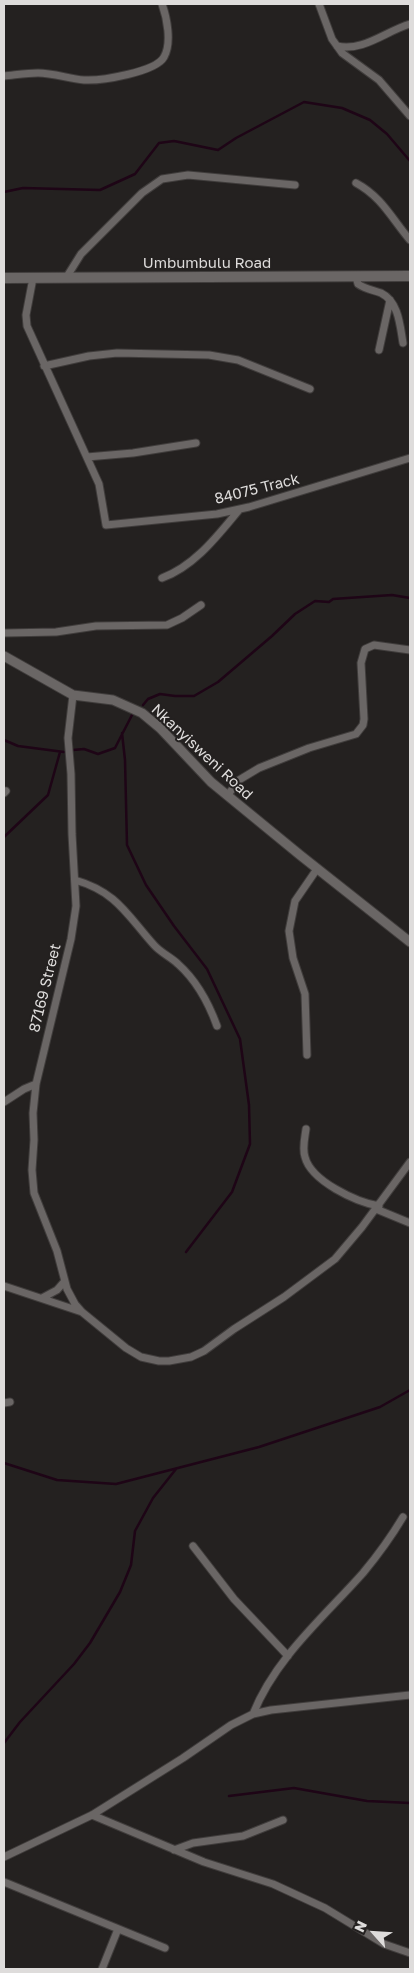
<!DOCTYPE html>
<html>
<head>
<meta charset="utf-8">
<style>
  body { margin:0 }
  #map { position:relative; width:414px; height:1973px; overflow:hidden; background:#242120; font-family:"Golos Text",sans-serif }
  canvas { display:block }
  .frame { position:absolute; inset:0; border:5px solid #dedcdb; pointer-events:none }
  .north { position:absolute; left:349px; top:1908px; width:50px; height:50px; -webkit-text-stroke:4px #242120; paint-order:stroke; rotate:296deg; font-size:14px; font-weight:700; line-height:20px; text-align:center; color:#dedcdb }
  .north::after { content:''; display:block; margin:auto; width:18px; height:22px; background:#dedcdb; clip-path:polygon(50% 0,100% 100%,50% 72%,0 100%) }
</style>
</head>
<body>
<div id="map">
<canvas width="414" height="1973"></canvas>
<div class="frame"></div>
<div class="north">N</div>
</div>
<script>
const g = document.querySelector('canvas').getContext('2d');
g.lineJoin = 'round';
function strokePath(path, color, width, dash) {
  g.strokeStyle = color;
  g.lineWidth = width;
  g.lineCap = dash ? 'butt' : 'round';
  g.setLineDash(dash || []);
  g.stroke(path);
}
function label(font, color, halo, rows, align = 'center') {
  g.font = font + ' "Golos Text",sans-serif';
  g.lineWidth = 4;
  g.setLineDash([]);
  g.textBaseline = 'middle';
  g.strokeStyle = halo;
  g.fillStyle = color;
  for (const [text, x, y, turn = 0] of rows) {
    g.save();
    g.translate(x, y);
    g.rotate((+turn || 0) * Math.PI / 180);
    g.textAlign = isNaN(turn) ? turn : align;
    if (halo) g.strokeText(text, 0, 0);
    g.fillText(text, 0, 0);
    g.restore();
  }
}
strokePath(new Path2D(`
  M4 192 23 188 100 190 135 174 159 143 174 141 218 150 236 138 304 102 342 108 370 120 387 134 410 161
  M143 705 148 699 160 694 175 696H194L218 682 272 636 295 614 315 601 329 602 333 599 392 595 410 598
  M122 733 125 760 127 845 146 885 174 926 207 969 240 1039 249 1105 250 1144 232 1192 186 1252
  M4 740 18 746 64 752
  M73 750 84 749 98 754 115 748 132 715
  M4 837 48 795 60 752
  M4 1463 57 1480 116 1484 259 1447 380 1407 410 1390
  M4 1743 20 1722 74 1664 90 1643 120 1592 131 1565 135 1531 153 1498 176 1469
  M229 1796 294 1788 367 1801 410 1803`), '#1e0516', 2.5);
const minor = new Path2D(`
  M319 4 332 39 342 53 379 80 410 116
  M337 46C363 52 386 31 410 24
  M4 76C15 75 27 73 38 73 54 73 69 79 84 80 101 81 156 72 164 57 172 43 167 18 162 4
  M356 183C382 197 392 219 410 240
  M356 277 358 284C365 289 373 290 381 293 399 302 400 326 403 343
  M33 278 26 315 27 326 99 484 106 525 217 514 249 507 410 458
  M66 278 81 254 142 193 162 179 188 175 295 185
  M379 350 390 300
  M44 366 89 356 117 353 209 355 238 360 310 389
  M87 457 133 453 196 443
  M162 578C195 566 218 535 239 510
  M4 633 56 632 96 626 167 625 182 618 201 605
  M73 695 68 738 71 774 72 834 76 906 71 939 36 1084 33 1113 34 1140 32 1170 34 1193 57 1251 67 1289 75 1304 82 1312
  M4 793 6 791
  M227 796 239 780 259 768 309 748 356 734 363 725 364 719 361 663 365 649 374 645 410 650
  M75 880C117 892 127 915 154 945 161 953 171 957 178 964 196 980 209 1004 217 1026
  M307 1055 305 994 293 958 289 931 295 901 317 869
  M4 1102 24 1089 36 1084
  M306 1129C305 1137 302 1148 305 1157 311 1181 356 1202 379 1206
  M376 1209 410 1223
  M4 1286 82 1312 126 1348 141 1357 159 1361H169L191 1357 204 1351 234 1329 284 1297 335 1259 362 1227 410 1162
  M42 1298 57 1290 64 1282
  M4 1403 10 1402
  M193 1546 234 1599 288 1656
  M253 1714C276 1657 324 1617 363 1573 378 1555 391 1537 403 1517
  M92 1815 204 1862 273 1884 325 1908 384 1944 410 1953
  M174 1850 193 1843 243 1836 283 1820
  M4 1857 92 1815 183 1758 231 1725 253 1714 271 1710 410 1695
  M4 1882 165 1948
  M102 1969 118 1929`);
const tertiary = new Path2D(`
  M4 656 73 695 113 700 142 713 160 728 211 782 300 855 410 942`);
const secondary = new Path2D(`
  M4 278 410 276`);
strokePath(minor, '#403d3c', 9);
strokePath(tertiary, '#403d3c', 11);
strokePath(secondary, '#403d3c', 12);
strokePath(minor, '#6a6665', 7);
strokePath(tertiary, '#6a6665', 9);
strokePath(secondary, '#6a6665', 10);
label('15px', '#dedcdb', '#242120', [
  ["Umbumbulu Road",207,263],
  ["84075 Track",257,489,-14],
  ["Nkanyisweni Road",202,752,43],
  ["87169 Street",45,988,-76]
]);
</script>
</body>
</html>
